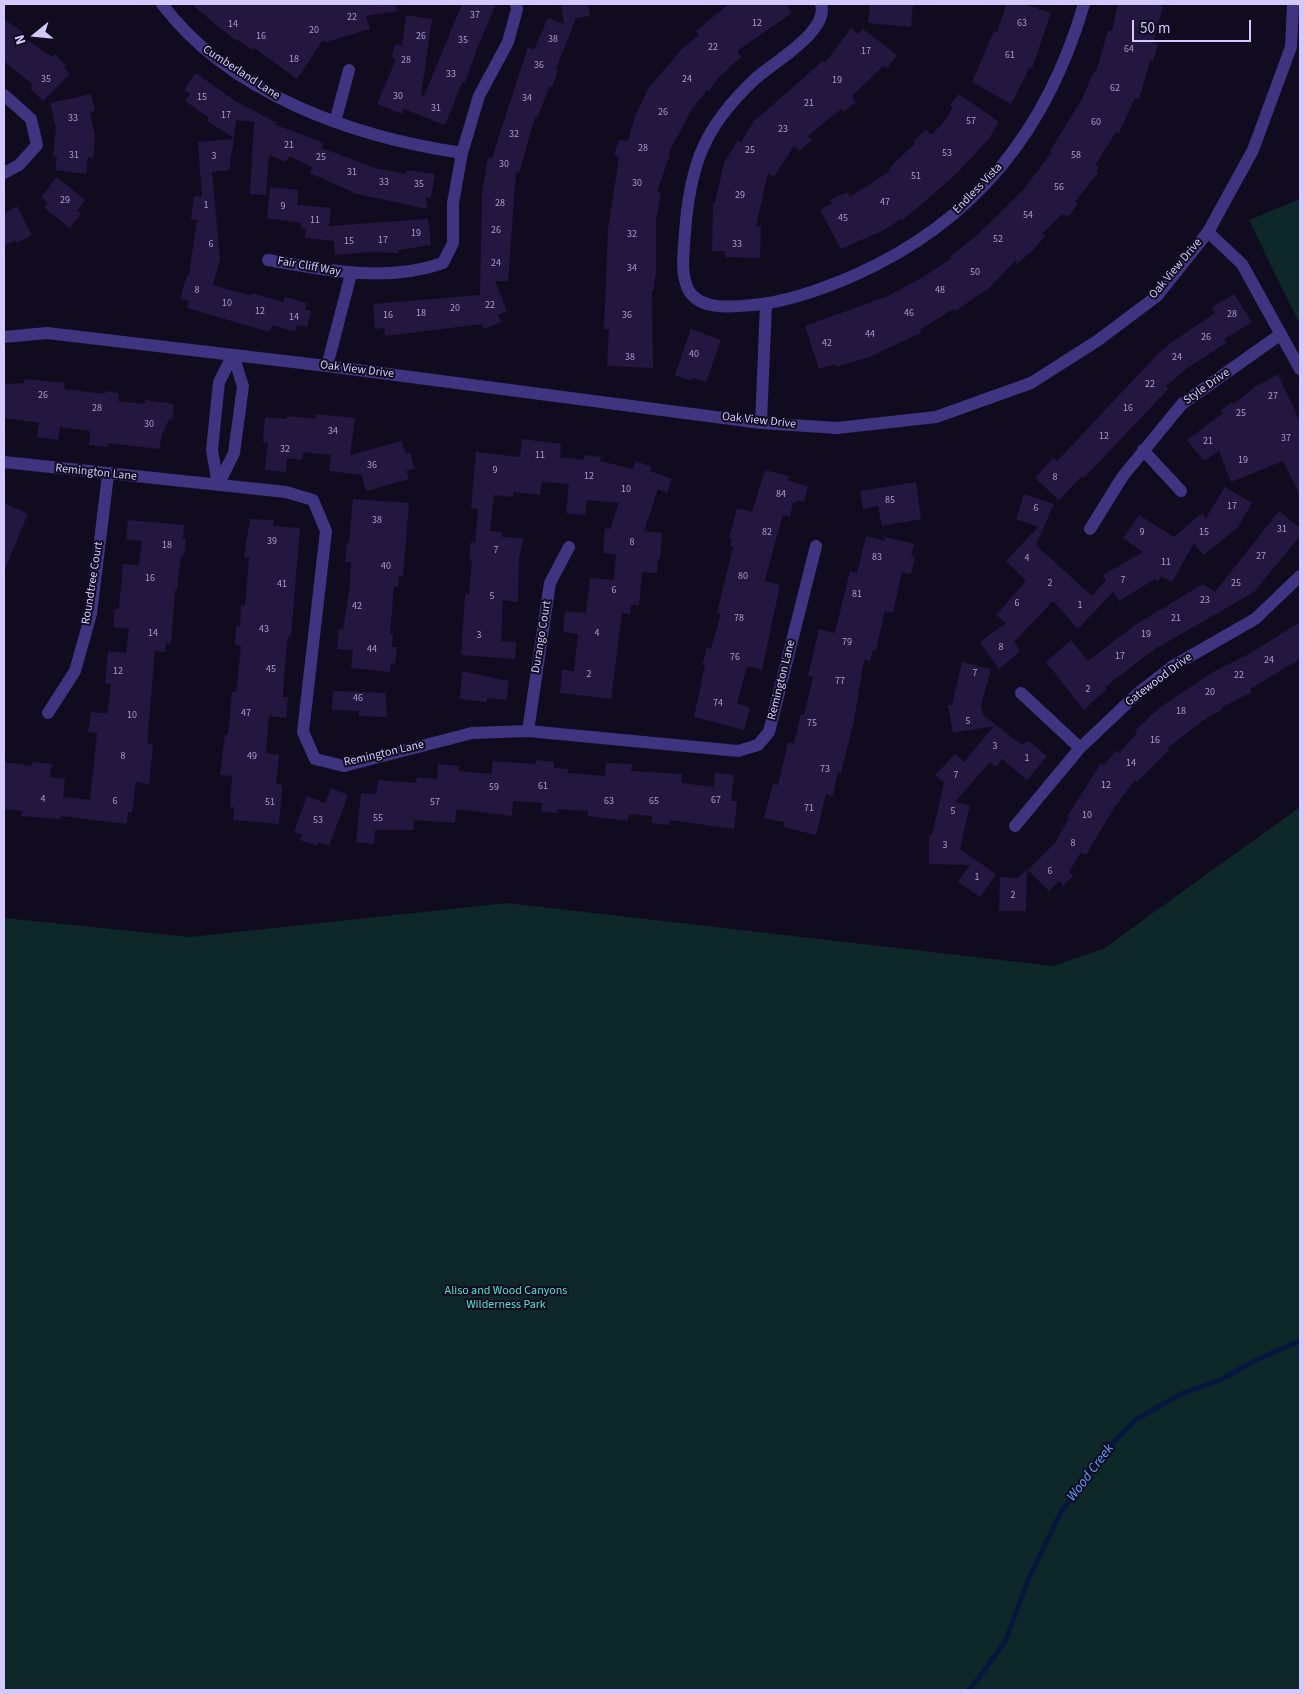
<!DOCTYPE html>
<html>
<head>
<meta charset="utf-8">
<style>
  body { margin:0 }
  #map { position:relative; width:1304px; height:1694px; overflow:hidden; background:#100b1f; font-family:"Source Sans 3",sans-serif }
  canvas { display:block }
  .frame { position:absolute; inset:0; border:5px solid #d4c9ff; pointer-events:none }
  .north { position:absolute; left:10px; top:10px; width:50px; height:50px; -webkit-text-stroke:4px #100b1f; paint-order:stroke; rotate:253deg; font-size:14px; font-weight:700; line-height:20px; text-align:center; color:#d4c9ff }
  .north::after { content:''; display:block; margin:auto; width:18px; height:22px; background:#d4c9ff; clip-path:polygon(50% 0,100% 100%,50% 72%,0 100%) }
  .scale { position:absolute; left:1132px; top:20px; width:119px; height:22px; box-sizing:border-box; border:2px solid #d4c9ff; border-top:0; padding-left:6px; font-size:15px; line-height:18px; white-space:nowrap; color:#d4c9ff; -webkit-text-stroke:4px #100b1f; paint-order:stroke }
</style>
</head>
<body>
<div id="map">
<canvas width="1304" height="1694"></canvas>
<div class="frame"></div>
<div class="north">N</div>
<div class="scale">50 m</div>
</div>
<script>
const g = document.querySelector('canvas').getContext('2d');
g.lineJoin = 'round';
function paint(path, color) {
  g.fillStyle = color;
  g.fill(path, 'evenodd');
}
function strokePath(path, color, width, dash) {
  g.strokeStyle = color;
  g.lineWidth = width;
  g.lineCap = dash ? 'butt' : 'round';
  g.setLineDash(dash || []);
  g.stroke(path);
}
function label(font, color, halo, rows, align = 'center') {
  g.font = font + ' "Source Sans 3",sans-serif';
  g.lineWidth = 4;
  g.setLineDash([]);
  g.textBaseline = 'middle';
  g.strokeStyle = halo;
  g.fillStyle = color;
  for (const [text, x, y, turn = 0] of rows) {
    g.save();
    g.translate(x, y);
    g.rotate((+turn || 0) * Math.PI / 180);
    g.textAlign = isNaN(turn) ? turn : align;
    if (halo) g.strokeText(text, 0, 0);
    g.fillText(text, 0, 0);
    g.restore();
  }
}
paint(new Path2D(`
  M1300 199V325L1249 220Z
  M1300 807V1690H4V918L190 937 507 903 1053 966 1103 949Z`), '#0e2829');
strokePath(new Path2D(`
  M968 1690 979 1678 1006 1640 1028 1580 1061 1512 1109 1447 1135 1420 1181 1394 1220 1380 1256 1360 1300 1341`), '#07163c', 5);
paint(new Path2D(`
  M191 4H396L397 11 366 16 370 29 326 42 323 40 297 79 254 48 253 50 236 39 235 40Z
  M462 4H496L477 48 465 83 462 82 445 125 404 109 402 114 377 104 396 59 391 57 396 44 402 46 406 15 432 19 421 95 424 96Z
  M561 4H588L590 16 576 18 556 69 558 70 552 87 550 86 537 118 535 117 519 173 516 172 508 281H495L507 311 498 315 501 322 484 329 482 324 385 336 384 328 375 329 373 304 480 295 482 194 488 157 492 158 528 47 534 50 548 18 564 24Z
  M729 4H786L792 13 737 51 741 57 718 78 709 91 707 90 692 109 668 154H670L657 192 661 193 656 219V276H655L654 290H652L653 368 607 366 609 329H604L608 229 619 157 614 155 619 140 628 141 635 116 649 87 682 49 699 35 696 31Z
  M870 4H913L911 27 868 23Z
  M1007 4H1024L1051 13 1032 68 1030 67 1011 104 972 82 994 31 997 32Z
  M1118 4H1153L1163 6 1153 43 1158 44 1153 61 1150 60 1139 100 1135 98 1119 133 1116 132 1095 165 1099 167 1096 172 1098 173 1075 202 1078 204 1069 216 1062 214 1042 234 1045 236 1031 252 1017 264 1015 261 989 288 955 311 953 309 920 330 921 333 869 357 836 367 835 364 819 369 805 326 888 296 925 276 952 258 950 256 974 238 1023 190 1052 152 1050 151 1082 99 1094 71 1096 72 1108 30 1112 31Z
  M4 19 25 34 23 37 52 57 55 54 66 66 64 68 70 74 43 101 30 88 33 85 4 61Z
  M851 28 858 34 863 29 897 55 887 68 883 66 852 96 855 102 844 112 841 109 808 136 812 140 799 151 794 146 774 177 768 173 756 226H761L760 258 725 257V251H712L713 202 715 203 724 163 738 140 741 142 754 121 823 61 825 63Z
  M196 73 235 101 279 124 271 123 324 143 322 148 375 168 406 174 407 170 435 174 431 198 426 197 428 209 357 194 310 173 312 167 289 156 286 162 269 155 266 195 250 194 254 122 236 120 234 138 207 121 209 118 185 101 190 94 184 90Z
  M91 94 95 111 90 112 95 135 93 158 88 157 86 174 55 170 57 157 53 156 56 128 50 103Z
  M959 94 999 122 988 140 954 176 903 220 901 219 884 230 841 249 820 210 832 203 830 200 847 192 850 197 890 171 889 170 894 163 915 144 913 142 926 129 931 135 942 124 953 108 950 105Z
  M234 139 229 170 212 172 220 259 213 285 252 296V293L283 302 285 297 307 303 305 309 311 311 307 327 297 325 295 332 272 325 270 332 252 327 187 308 189 301 180 299 187 275H189L197 220 191 219 194 196 202 197 198 142Z
  M57 177 85 200 77 211 81 214 70 228 44 208 48 203 41 197Z
  M270 187 299 190 297 205 331 208 329 226 428 219 431 245 398 250 399 253 369 252 335 255 334 241 305 238 306 229 301 228V223L267 218Z
  M17 206 32 235 17 243 15 240 4 246V214Z
  M1234 294 1252 322 1224 339 1226 343 1186 369 1166 386 1169 388 1085 477H1081L1059 500 1035 478 1053 458 1057 461 1157 355 1169 344 1215 313 1211 308Z
  M691 329 721 340 706 382 693 378 692 381 675 375Z
  M1278 374 1300 422V495L1283 461 1231 482 1219 451 1206 460H1203L1187 440 1223 413 1221 410 1232 402 1233 404 1255 387Z
  M25 379 65 383 64 389 105 394V391L119 393 118 401 145 404V400L174 404 172 420 169 419 162 434 159 449 108 443 107 447 89 445 90 431 60 427 58 440 37 437 39 423 4 418V384L24 383Z
  M316 414 355 418 350 455 402 441 406 454 410 453 415 468 406 471 409 479 366 491 362 475 329 471 331 455 303 452 302 460 287 458 286 472 265 470 268 443 263 442 265 417 287 419V416L315 419Z
  M522 439 561 444 560 457 584 460V455L601 457 600 461 633 469 636 461 652 467 650 471 672 479 667 493 658 489 644 531 662 533 660 558H658L657 573 642 572 639 605H631L630 614 622 613 611 699 560 693 562 670 574 671 578 634 563 632 565 611 586 613 590 578 614 580 616 554 603 553 605 528 610 529 619 503 587 500 585 515 566 513 569 484 542 482 540 495 513 492V497L494 495 490 531 502 532V537L523 538 519 558 518 602 503 600 501 641 516 642 515 659 461 655 465 594H469L472 560 469 559 471 542 475 543 478 509 471 508 476 452 520 457Z
  M765 470 789 476 788 481 808 486 804 502 798 500 797 503 793 502 790 517 783 515 771 557 765 581 780 585 762 670 747 666 737 704 750 707 744 730 694 717 705 665H702L707 648 711 649 721 613H717L733 547 730 546 732 539 729 538 737 508 752 512Z
  M916 482 921 519 882 526 878 506 863 509 860 491Z
  M1225 487 1252 503 1238 527 1204 555 1194 543 1172 582 1161 576 1158 581 1155 579 1119 601 1113 592 1078 629 1053 601 1014 642 1020 651 999 669 980 642 1006 623 996 615 1026 581 1006 561 1038 527 1016 519 1024 494 1054 504 1036 545 1092 596 1106 580 1103 575 1143 552 1123 538 1139 515 1174 537 1202 513 1206 518Z
  M353 499 409 503 403 576H399L398 587 394 586 390 634H393L392 647H397L395 664 391 663 390 672 351 668 353 650 337 649 339 629 343 630 349 592 351 562H345L347 543H349Z
  M4 503 28 514 4 571Z
  M1279 511 1300 528V536L1254 592 1155 649 1105 687 1107 689 1084 710 1046 662 1071 640 1088 661 1135 625 1203 584 1215 592Z
  M250 519 274 520 273 526 300 528 291 636H288L284 675 283 697H288L286 718 269 716 266 753 279 755 276 784 282 785V791L279 824 233 820 234 807H230L232 776 220 775 225 734 228 735 232 692H236L241 646 235 645 236 626H240L241 605 245 606 249 557H244Z
  M128 520 184 525 183 539H186L184 556 181 555 177 590H175L171 644 166 643 165 652 155 651 147 743 153 744 149 784 136 782 132 812H128L127 824 61 816 60 819 21 816 22 811 4 809V762L32 766 33 762 52 764 50 777 65 779 63 797 90 800 97 733 88 732 91 712 107 714 111 684 105 683 108 651 126 653 129 629 113 627 115 609H119L123 564 139 565 142 541 126 539Z
  M866 536 885 541 884 537 914 544 911 556 915 557 911 574 902 572 893 613 885 611 876 650H873L870 661 864 660 854 721 841 773 838 772 833 796 826 794 816 835 783 827 784 822 764 818 773 784 778 785 788 742 794 744 801 714 804 715 813 677 808 676 819 629 835 633 850 571 857 573Z
  M1300 622V659L1250 689 1252 692 1221 708 1222 710 1208 717 1167 748 1169 750 1137 782 1135 780 1114 808 1086 855 1081 852 1069 872 1073 876 1063 886 1059 881 1049 891 1028 870 1055 843 1069 818 1067 817 1101 763 1104 765 1117 750 1119 753 1137 733 1135 731 1159 708 1213 672 1251 653Z
  M962 662 991 669 981 705 983 715 1022 745 1029 741 1047 756 1027 780 1002 759 996 767 990 762 955 802 970 805 960 849 996 874 980 897 958 882 970 865 929 864V835H932L944 783 935 775 955 754 964 762 994 726 953 733 948 705H952Z
  M462 671 508 681 507 700 487 698V702L460 699Z
  M333 691 386 693 387 717 359 716V711L332 710Z
  M536 760 554 762V768L568 769V773L605 776 606 763 632 764 631 771 682 774 681 783 714 787 715 773 734 775 731 801H737L734 829 670 820 669 825 652 823V816L629 814 628 821 588 816V811L558 809 557 813 541 811 542 803 513 801 512 816 456 809 455 823 414 820 413 830H375L374 844 356 842 361 793 376 794 378 780 416 783 417 777 437 779 438 764 459 766V771L492 774 493 761 535 764Z
  M331 788 348 795 329 846 318 842 317 846 300 840 302 835 294 832 307 796 325 803Z
  M1027 869 1026 911H999L1000 877 1018 878Z`), '#231740');
strokePath(new Path2D(`
  M162 4C230 94 353 137 462 153
  M821 4C830 31 772 63 754 80 704 127 690 165 685 232 684 250 680 272 688 289 699 311 733 307 753 305 788 302 823 289 855 275 976 221 1047 130 1084 4
  M4 95 31 119 37 145 19 165 4 173
  M335 122 349 70
  M1208 232 1242 264 1300 369
  M268 260C325 270 386 283 443 263L453 243V203L462 153 479 96 508 42 517 9 516 4
  M4 337 47 333 327 366 761 423 837 428 936 417 1031 383 1097 341 1157 296 1208 232 1253 150 1291 47 1293 4
  M327 366 351 274
  M761 423 766 304
  M1143 450 1181 491
  M4 462 286 492 313 500 326 531 303 732 315 759 344 766 472 733 528 731 738 751 758 745 769 732 816 546
  M218 485 234 453 243 386 233 355
  M218 485 212 450 219 382 233 355
  M1090 529 1123 476 1182 404 1281 334
  M1021 693 1080 748
  M48 713 75 671 91 614 108 475
  M528 731 550 583 569 547
  M1015 826 1080 748 1137 694 1173 666 1255 619 1300 576`), '#3e3480', 12);
label('10px', '#a89ccf', null, [
  ["37",475,16],
  ["22",352,18],
  ["12",757,24],
  ["63",1022,24],
  ["14",233,25],
  ["20",314,31],
  ["16",261,37],
  ["26",421,37],
  ["38",553,40],
  ["35",463,41],
  ["22",713,48],
  ["64",1129,50],
  ["17",866,52],
  ["61",1010,56],
  ["18",294,60],
  ["28",406,61],
  ["36",539,66],
  ["33",451,75],
  ["35",46,80],
  ["24",687,80],
  ["19",837,81],
  ["62",1115,89],
  ["30",398,97],
  ["15",202,98],
  ["34",527,99],
  ["21",809,104],
  ["31",436,109],
  ["26",663,113],
  ["17",226,116],
  ["33",73,119],
  ["57",971,122],
  ["60",1096,123],
  ["23",783,130],
  ["32",514,135],
  ["21",289,146],
  ["28",643,149],
  ["25",750,151],
  ["53",947,154],
  ["31",74,156],
  ["58",1076,156],
  ["3",214,157],
  ["25",321,158],
  ["30",504,165],
  ["31",352,173],
  ["51",916,177],
  ["33",384,183],
  ["30",637,184],
  ["35",419,185],
  ["56",1059,188],
  ["29",740,196],
  ["29",65,201],
  ["47",885,203],
  ["28",500,204],
  ["1",206,206],
  ["9",283,207],
  ["54",1028,216],
  ["45",843,219],
  ["11",315,221],
  ["26",496,231],
  ["19",416,234],
  ["32",632,235],
  ["52",998,240],
  ["17",383,241],
  ["15",349,242],
  ["6",211,245],
  ["33",737,245],
  ["24",496,264],
  ["34",632,269],
  ["50",975,273],
  ["8",197,291],
  ["48",940,291],
  ["10",227,304],
  ["22",490,306],
  ["20",455,309],
  ["12",260,312],
  ["18",421,314],
  ["46",909,314],
  ["28",1232,315],
  ["16",388,316],
  ["36",627,316],
  ["14",294,318],
  ["44",870,335],
  ["26",1206,338],
  ["42",827,344],
  ["40",694,355],
  ["38",630,358],
  ["24",1177,358],
  ["22",1150,385],
  ["26",43,396],
  ["27",1273,397],
  ["28",97,409],
  ["16",1128,409],
  ["25",1241,414],
  ["30",149,425],
  ["34",333,432],
  ["12",1104,437],
  ["37",1286,439],
  ["21",1208,442],
  ["32",285,450],
  ["11",540,456],
  ["19",1243,461],
  ["36",372,466],
  ["9",495,471],
  ["12",589,477],
  ["8",1055,478],
  ["10",626,490],
  ["84",781,495],
  ["85",890,501],
  ["17",1232,507],
  ["6",1036,509],
  ["38",377,521],
  ["31",1282,530],
  ["82",767,533],
  ["9",1142,533],
  ["15",1204,533],
  ["39",272,542],
  ["8",632,543],
  ["18",167,546],
  ["7",496,551],
  ["27",1261,557],
  ["83",877,558],
  ["4",1027,559],
  ["11",1166,563],
  ["40",386,567],
  ["80",743,577],
  ["16",150,579],
  ["7",1123,581],
  ["2",1050,584],
  ["25",1236,584],
  ["41",282,585],
  ["6",614,591],
  ["81",857,595],
  ["5",492,597],
  ["23",1205,601],
  ["6",1017,604],
  ["1",1080,606],
  ["42",357,607],
  ["78",739,619],
  ["21",1176,619],
  ["43",264,630],
  ["14",153,634],
  ["4",597,634],
  ["19",1146,635],
  ["3",479,636],
  ["79",847,643],
  ["8",1001,648],
  ["44",372,650],
  ["17",1120,657],
  ["76",735,658],
  ["24",1269,661],
  ["45",271,670],
  ["12",118,672],
  ["7",975,674],
  ["2",589,675],
  ["22",1239,676],
  ["77",840,682],
  ["2",1088,690],
  ["20",1210,693],
  ["46",358,699],
  ["74",718,704],
  ["18",1181,712],
  ["47",246,714],
  ["10",132,716],
  ["5",968,722],
  ["75",812,724],
  ["16",1155,741],
  ["3",995,747],
  ["8",123,757],
  ["49",252,757],
  ["1",1027,759],
  ["14",1131,764],
  ["73",825,770],
  ["7",956,776],
  ["12",1106,786],
  ["61",543,787],
  ["59",494,788],
  ["4",43,800],
  ["67",716,801],
  ["6",115,802],
  ["63",609,802],
  ["65",654,802],
  ["51",270,803],
  ["57",435,803],
  ["71",809,809],
  ["5",953,812],
  ["10",1087,816],
  ["55",378,819],
  ["53",318,821],
  ["8",1073,844],
  ["3",945,846],
  ["6",1050,872],
  ["1",977,878],
  ["2",1013,896]
]);
label('12px', '#d4c9ff', '#100b1f', [
  ["Cumberland Lane",241,73,33],
  ["Endless Vista",978,189,-46],
  ["Fair Cliff Way",309,267,10],
  ["Oak View Drive",1176,269,-50],
  ["Oak View Drive",357,370,7],
  ["Style Drive",1207,387,-35],
  ["Oak View Drive",759,421,6],
  ["Remington Lane",96,473,6],
  ["Roundtree Court",93,583,-81],
  ["Durango Court",542,637,-81],
  ["Remington Lane",782,680,-76],
  ["Gatewood Drive",1159,680,-37],
  ["Remington Lane",384,754,-13]
]);
label('12px', '#51e3cb', '#100b1f', [
  ["Aliso and Wood Canyons",506,1291],
  ["Wilderness Park",506,1305]
]);
label('italic 14px', '#57a2ff', '#100b1f', [
  ["Wood Creek",1091,1473,-53]
]);
</script>
</body>
</html>
